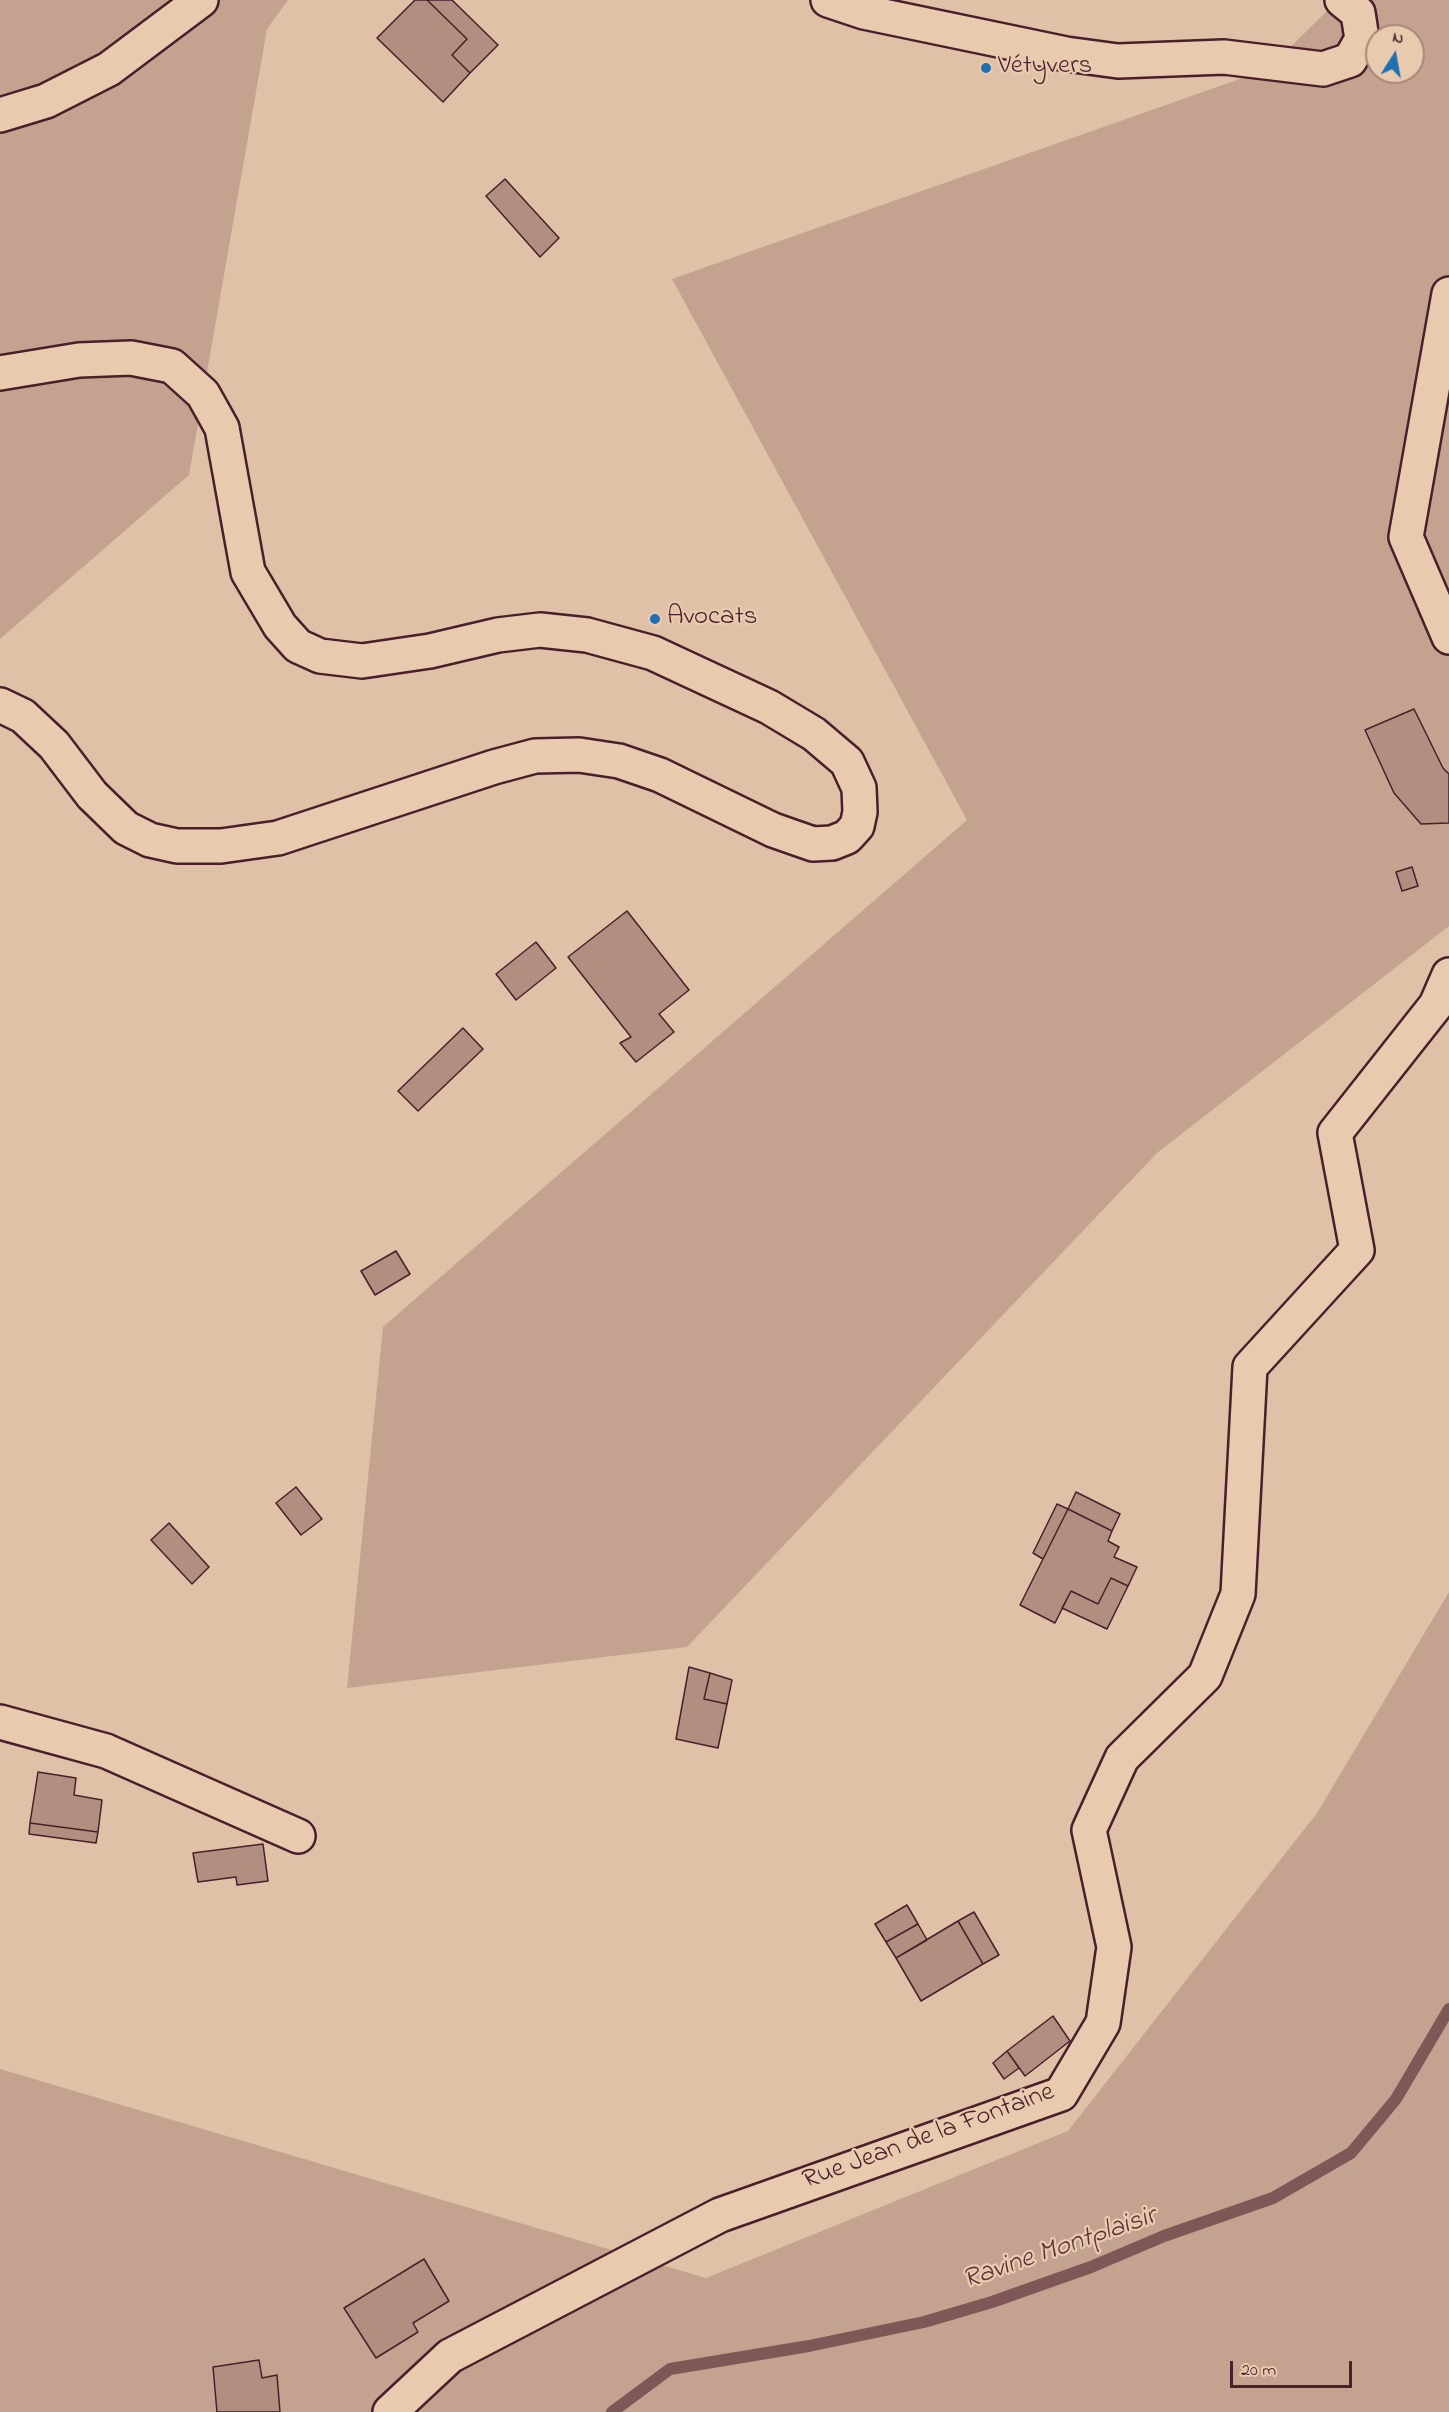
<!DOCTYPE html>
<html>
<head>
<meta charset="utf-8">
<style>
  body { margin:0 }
  #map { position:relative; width:1449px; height:2412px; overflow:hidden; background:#dec1a7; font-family:"Indie Flower",sans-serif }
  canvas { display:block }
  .north { position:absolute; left:1365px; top:24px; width:60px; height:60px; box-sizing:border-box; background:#e8cbaf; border:2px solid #a9867a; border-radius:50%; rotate:11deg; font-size:16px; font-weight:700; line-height:24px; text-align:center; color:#4a1f2b }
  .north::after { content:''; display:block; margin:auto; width:21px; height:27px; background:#1f6fb2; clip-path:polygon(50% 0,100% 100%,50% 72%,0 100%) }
  .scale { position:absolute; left:1230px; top:2361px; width:122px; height:27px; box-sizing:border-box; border:3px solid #4a1f2b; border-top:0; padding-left:8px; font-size:18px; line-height:21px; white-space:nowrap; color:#4a1f2b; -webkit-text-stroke:4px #e8cbaf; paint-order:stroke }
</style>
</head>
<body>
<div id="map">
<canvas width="1449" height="2412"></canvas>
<div class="north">N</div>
<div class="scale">20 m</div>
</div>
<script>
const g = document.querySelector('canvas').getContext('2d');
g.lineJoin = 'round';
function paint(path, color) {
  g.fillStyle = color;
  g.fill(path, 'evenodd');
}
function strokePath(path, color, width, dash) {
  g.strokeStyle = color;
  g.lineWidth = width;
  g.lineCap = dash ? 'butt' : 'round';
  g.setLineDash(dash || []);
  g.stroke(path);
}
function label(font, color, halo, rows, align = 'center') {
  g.font = font + ' "Indie Flower",sans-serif';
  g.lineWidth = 4.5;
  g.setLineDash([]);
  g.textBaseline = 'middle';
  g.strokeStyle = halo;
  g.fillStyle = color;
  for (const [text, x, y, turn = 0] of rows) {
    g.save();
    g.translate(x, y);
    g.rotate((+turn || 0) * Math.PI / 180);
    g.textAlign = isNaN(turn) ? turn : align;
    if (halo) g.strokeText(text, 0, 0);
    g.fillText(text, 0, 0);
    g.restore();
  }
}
paint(new Path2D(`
  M0 0H288L267 29 189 475 0 639Z
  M1338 0H1449V926L1157 1153 687 1647 347 1688 383 1327 967 820 672 279 1268 69ZM1377 36H1413V72H1377Z
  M1449 1592V2412H0V2069L706 2278 1068 2131 1317 1813Z`), '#c3a390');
strokePath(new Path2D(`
  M612 2412 670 2369 809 2346 924 2322 992 2302 1091 2267 1164 2236 1273 2198 1351 2153 1396 2099 1449 2009`), '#7e5756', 12);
const building = new Path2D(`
  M415 0H427L467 39 452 55 470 73 443 102 377 38Z
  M427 0H452L498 45 470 73 452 55 467 39Z
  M505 179 559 238 540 257 486 196Z
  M1414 709 1443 768 1449 774V823L1421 824 1394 793 1365 730Z
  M1412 867 1418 886 1402 891 1396 872Z
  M627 911 689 990 659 1014 674 1032 636 1062 620 1043 631 1037 568 957Z
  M536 942 556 968 516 1000 496 974Z
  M463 1028 483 1049 418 1111 398 1091Z
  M396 1251 410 1274 375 1295 361 1271Z
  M296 1487 322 1519 301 1535 276 1503Z
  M1076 1492 1120 1514 1112 1531 1068 1509Z
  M1057 1504 1068 1509 1043 1559 1033 1553Z
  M1068 1509 1112 1531 1108 1541 1119 1547 1114 1557 1137 1567 1128 1586 1111 1578 1098 1604 1071 1591 1055 1623 1020 1605Z
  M169 1523 209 1567 192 1584 151 1540Z
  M1111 1578 1128 1586 1107 1629 1062 1608 1071 1591 1098 1604Z
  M689 1667 710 1673 704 1699 727 1704 718 1748 676 1739Z
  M710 1673 732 1680 727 1704 704 1699Z
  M38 1772 76 1778 74 1795 102 1800 98 1832 30 1823Z
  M30 1823 98 1832 96 1843 29 1834Z
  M263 1844 268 1881 237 1885 236 1877 198 1882 193 1853Z
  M907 1905 918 1924 886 1942 875 1924Z
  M974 1912 999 1955 983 1964 958 1921Z
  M958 1921 983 1964 921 2001 896 1958Z
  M918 1924 927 1940 896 1958 886 1942Z
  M1053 2016 1070 2041 1025 2076 1007 2051Z
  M1007 2051 1019 2068 1004 2079 993 2063Z
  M424 2259 449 2301 413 2323 418 2332 376 2358 344 2308Z
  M259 2360 262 2378 277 2375 280 2412H217L213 2367Z`);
paint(building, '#b08f80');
strokePath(building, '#4a1f2b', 1.5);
const minor = new Path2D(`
  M1449 294 1406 537 1449 637
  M0 1722 106 1751 298 1836
  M390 2412 450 2356 720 2215 1061 2094 1103 2023 1114 1947 1089 1830 1122 1758 1205 1676 1238 1594 1250 1367 1357 1250 1335 1133 1436 1005 1449 975`);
const secondary = new Path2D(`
  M828 0 864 12 1066 54 1118 61 1224 57 1323 69 1350 60 1362 39 1358 13 1342 0
  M0 115 46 101 109 69 201 0
  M0 373 79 360 131 358 172 366 203 394 222 428 248 572 280 626 298 646 320 656 362 661 430 651 498 635 540 630 587 635 653 653 769 707 814 734 847 762 859 788 860 812 857 826 847 837 832 843 813 844 773 830 660 775 619 761 579 755 535 756 494 767 278 838 221 846H177L150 840 126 828 92 795 54 745 23 716 0 705`);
strokePath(minor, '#4a1f2b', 38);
strokePath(secondary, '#4a1f2b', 38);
strokePath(minor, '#e8cbaf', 33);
strokePath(secondary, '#e8cbaf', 33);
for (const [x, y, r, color] of [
  [986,68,6,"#1f6fb2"],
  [655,619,6,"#1f6fb2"]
]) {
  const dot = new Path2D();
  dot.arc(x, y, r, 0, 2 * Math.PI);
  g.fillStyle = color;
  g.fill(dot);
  strokePath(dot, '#e8cbaf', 2);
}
label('27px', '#4a1f2b', '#e8cbaf', [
  ["Vétyvers",998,68],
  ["Avocats",667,619]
], 'left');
label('27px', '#4a1f2b', '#e8cbaf', [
  ["Rue Jean de la Fontaine",929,2138,-20]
]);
label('italic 28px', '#5b3239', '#e8cbaf', [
  ["Ravine Montplaisir",1060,2250,-19]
]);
</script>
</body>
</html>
